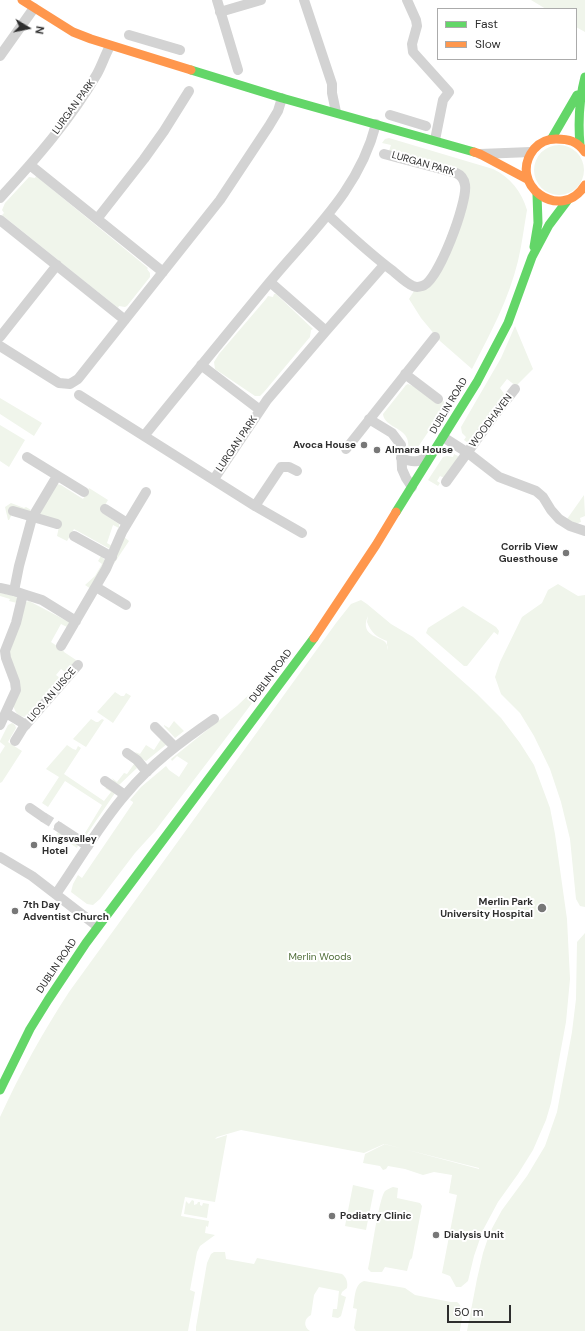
<!DOCTYPE html>
<html>
<head>
<meta charset="utf-8">
<style>
  body { margin:0 }
  #map { position:relative; width:585px; height:1331px; overflow:hidden; background:#fff; font-family:"DM Sans",sans-serif }
  canvas { display:block }
  .legend { position:absolute; left:437px; top:8px; width:140px; height:52px; box-sizing:border-box; background:#fff; border:1px solid #ababab; margin:0; padding:5px 7px; list-style:none; font-size:12px; color:#2e2e2e }
  .legend li { display:flex; align-items:center; gap:8px; height:20px }
  .legend b { width:20px; border:1px solid #ababab }
  .north { position:absolute; left:8px; top:8px; width:40px; height:40px; -webkit-text-stroke:3px #fff; paint-order:stroke; rotate:100deg; font-size:11px; font-weight:700; line-height:16px; text-align:center; color:#2e2e2e }
  .north::after { content:''; display:block; margin:auto; width:14px; height:18px; background:#2e2e2e; clip-path:polygon(50% 0,100% 100%,50% 72%,0 100%) }
  .scale { position:absolute; left:447px; top:1305px; width:64px; height:18px; box-sizing:border-box; border:2px solid #2e2e2e; border-top:0; padding-left:5px; font-size:12px; line-height:14px; white-space:nowrap; color:#2e2e2e; -webkit-text-stroke:3px #fff; paint-order:stroke }
</style>
</head>
<body>
<div id="map">
<canvas width="585" height="1331"></canvas>
<ul class="legend">
<li><b style="height:5px;background:#63d668"></b>Fast</li>
<li><b style="height:5px;background:#ff974d"></b>Slow</li>
</ul>
<div class="north">N</div>
<div class="scale">50 m</div>
</div>
<script>
const g = document.querySelector('canvas').getContext('2d');
g.lineJoin = 'round';
function paint(path, color) {
  g.fillStyle = color;
  g.fill(path, 'evenodd');
}
function strokePath(path, color, width, dash) {
  g.strokeStyle = color;
  g.lineWidth = width;
  g.lineCap = dash ? 'butt' : 'round';
  g.setLineDash(dash || []);
  g.stroke(path);
}
function label(font, color, halo, rows, align = 'center') {
  g.font = font + ' "DM Sans",sans-serif';
  g.lineWidth = 4;
  g.setLineDash([]);
  g.textBaseline = 'middle';
  g.strokeStyle = halo;
  g.fillStyle = color;
  for (const [text, x, y, turn = 0] of rows) {
    g.save();
    g.translate(x, y);
    g.rotate((+turn || 0) * Math.PI / 180);
    g.textAlign = isNaN(turn) ? turn : align;
    if (halo) g.strokeText(text, 0, 0);
    g.fillText(text, 0, 0);
    g.restore();
  }
}
paint(new Path2D(`
  M531 0H585V32L576 27V9H546Z
  M389 138 493 169C510 177 522 192 527 210 524 227 522 244 518 261 509 299 490 334 472 369L440 341 421 318 409 299 414 291 427 288 469 181 389 151 391 145 382 143 385 139Z
  M534 170a25 25 0 1 1 50 0a25 25 0 1 1-50 0Z
  M36 176 148 268 147 269 150 273V277L127 306 125 307 119 306 118 308 2 215 4 213 2 210 5 203 29 177 35 178Z
  M274 294H276L313 329 311 330 310 337 264 392 260 396H255L215 369 214 362 219 354 266 299 268 296 273 297Z
  M515 326 533 369 516 386 507 379 500 388 505 395 468 443 464 440 466 437 462 433 461 427 501 358Z
  M408 384 415 387 437 404 442 400 447 404 414 453 409 450C408 445 409 440 405 435 399 427 384 425 383 414L406 385Z
  M0 398 42 423 34 436 0 414Z
  M0 425 25 440 9 467 0 461Z
  M454 454 458 456V458L444 478 440 476 437 481 440 483 438 486 428 480 443 457 447 456 453 457Z
  M57 484 61 485 83 499 89 488 108 500 101 512 119 524V528L113 525 107 543 112 546 110 549 74 529 67 541 57 536 60 522 42 517 39 513Z
  M584 495 585 516 580 518 581 522 575 524 567 519Z
  M11 503 24 508 26 507 31 510 28 512 12 506V514L9 520H8L5 507Z
  M124 537 129 541 113 565Z
  M101 556 105 560 91 589 85 585 95 576 102 564 98 561Z
  M558 584 578 596 585 595V907L580 906 576 899 570 839 561 802 550 769 534 736 520 713 501 694 495 677 500 662 522 617 542 603 548 590Z
  M0 593 16 596 17 598V603L9 601 10 599 0 596Z
  M361 600 367 604 391 624 413 637 477 694 501 718 520 743 534 765 550 808 555 834 567 919 570 979 566 1022 551 1103 546 1120 533 1150 518 1174 498 1202 483 1230 474 1256 468 1281 461 1287H456L450 1276 442 1273 457 1195 449 1193 452 1175 434 1172 423 1175 405 1169 388 1166 386 1169 383 1170 380 1166 363 1163 365 1154 385 1144 479 1169V1168L384 1144 364 1153 241 1130 217 1137 215 1139 227 1135 215 1202 185 1197 181 1216 209 1221 208 1227 206 1226 205 1233 215 1235 200 1246 197 1252 190 1290 195 1292 188 1331H0V1117C20 1073 43 1032 69 992L336 623 351 604ZM368 616 367 622C371 633 377 637 387 641V651C387 649 388 647 387 645 385 636 358 638 368 616Z
  M29 601 69 622 67 627 61 624 51 642 63 650 64 652 76 660 69 671 65 672 61 669 56 675 60 678 27 717C20 717 16 714 14 708L9 654 26 602Z
  M463 606 496 627 499 631 498 635 494 632 467 666H464L426 633 428 628 431 626Z
  M278 668 232 730 155 831 135 853 100 899 93 905 87 904 71 892 73 884 78 875 82 878 133 803V802L130 800 141 787 166 766 169 770 179 777 188 763 177 756 172 761 171 759 237 706 263 681Z
  M115 692 121 696H124L126 693 131 696 113 723 97 712Z
  M91 719 96 722H98L102 719 104 720 86 747 73 739Z
  M174 721 184 731 175 738 164 726V725L169 728Z
  M12 723 15 725 16 728 8 742 22 751 2 782 0 783V754L5 746 0 742V741L8 725Z
  M161 739 167 744 146 761 140 758 135 752 140 754 146 745 154 750Z
  M67 745 73 749 76 750 78 746 81 748 64 774 104 801 111 792 105 788 108 787 115 793 85 837 82 838 102 805 65 781 48 807 42 803 59 777 46 769Z
  M129 760 133 761 137 768 119 785 114 782 112 778 117 782 124 773 127 774 134 764Z
  M59 831 78 845 77 848 56 834Z
  M585 933V1331H467L477 1279 483 1253 490 1232 502 1210 527 1176 545 1146 557 1112 572 1032 576 999 577 942Z
  M353 1185 374 1190 366 1230 345 1226Z
  M393 1187 398 1188 397 1198 420 1203 422 1206 412 1258 410 1260 407 1271 385 1267 382 1272H371L368 1269C372 1253 378 1201 385 1191 388 1189 390 1188 393 1187Z
  M192 1200 194 1201V1205L197 1204 198 1202H200V1205L202 1206 203 1203 209 1204 207 1218 184 1214 186 1201 189 1204Z
  M214 1252H225L226 1259 254 1264 257 1258 342 1274C347 1278 348 1283 347 1288L342 1292 341 1295 346 1297 341 1316 338 1318 332 1317 333 1309H337L339 1291 319 1287 314 1295 311 1315C304 1318 303 1327 310 1331H196V1327L207 1263 211 1254Z
  M364 1281 405 1288 415 1295 451 1302H457C466 1309 461 1321 460 1331H356L354 1328 357 1309 353 1308C355 1299 354 1284 364 1281Z`), '#f0f5eb');
strokePath(new Path2D(`
  M43 817 59 827`), '#d5d5d5', 10, [10, 5]);
strokePath(new Path2D(`
  M217 0 238 70
  M304 0 332 84V93L336 112
  M407 0 416 20 417 26 412 44 413 52 449 92 443 100 435 140
  M220 12 261 0
  M129 35 180 50
  M0 56 34 8
  M390 115 426 126
  M480 154 531 152
  M30 165 163 272
  M0 198C35 160 71 119 97 74 102 65 105 55 110 46
  M328 215C349 234 370 254 393 271 399 276 406 283 413 286 415 287 419 287 422 286 438 283 468 201 465 185 464 179 461 175 456 173L384 154
  M97 219 144 159 164 131 189 91
  M0 220 125 320
  M270 282 326 331
  M0 337 57 265
  M0 346 59 383 70 384 78 379 220 200 269 126 278 111 282 98
  M201 365 260 410
  M405 374 438 399
  M79 395 255 506 302 533
  M369 419 392 433 401 445 402 469 406 478 412 487
  M144 436C185 385 227 334 269 283 311 232 359 191 376 124
  M443 437 468 453 499 477 536 491 543 497 551 510 559 519 570 526 585 531
  M346 449 435 337
  M27 457 84 492
  M401 458C413 463 420 463 430 454
  M214 479 267 400 326 331 384 265
  M446 482 493 417 515 389
  M255 506 281 467H289L297 471
  M105 509 127 523
  M13 511 57 524
  M74 536 112 557
  M96 587 126 605
  M0 588 14 591
  M23 594 14 591 19 566 32 518 57 476
  M61 646 106 569 122 532 146 492
  M6 713 26 725
  M0 725 16 690 15 682 6 658 5 651 16 623 23 594 42 600 76 621
  M155 727 175 747
  M15 741 23 728 78 665
  M127 753 137 760 147 772
  M105 781 125 795
  M30 808 43 817
  M59 827 88 846
  M0 857 32 876 97 926
  M56 894C79 861 99 825 126 794 151 764 182 741 214 719`), '#d3d3d3', 10);
strokePath(new Path2D(`
  M191 70 282 98 474 152
  M552 138 577 95
  M580 145C578 122 579 100 585 77
  M534 247 538 223 537 194
  M396 512 477 382 508 323 532 257 549 225 567 201
  M0 1090 30 1029 48 1000 86 943 314 638`), '#63d668', 9);
strokePath(new Path2D(`
  M22 0 73 32 91 39 191 70
  M474 152 480 154 527 179
  M585 152C577 141 569 139 556 139 547 139 540 142 534 149 506 184 561 224 585 185
  M314 638 376 545 396 512`), '#ff974d', 9);
for (const [x, y, r, color] of [
  [364,445,4,"#777"],
  [377,450,4,"#777"],
  [566,553,4,"#777"],
  [34,845,4,"#777"],
  [542,908,5,"#777"],
  [15,911,4,"#777"],
  [332,1216,4,"#777"],
  [436,1235,4,"#777"]
]) {
  const dot = new Path2D();
  dot.arc(x, y, r, 0, 2 * Math.PI);
  g.fillStyle = color;
  g.fill(dot);
  strokePath(dot, '#fff', 1.5);
}
label('10px', '#2e2e2e', '#fff', [
  ["LURGAN PARK",74,107,-54],
  ["LURGAN PARK",423,164,16],
  ["DUBLIN ROAD",449,406,-59],
  ["WOODHAVEN",491,421,-53],
  ["LURGAN PARK",237,444,-56],
  ["DUBLIN ROAD",271,676,-53],
  ["LIOS AN UISCE",52,695,-49],
  ["DUBLIN ROAD",57,966,-56]
]);
label('bold 10px', '#2e2e2e', '#fff', [
  ["Avoca House",356,445,"right"],
  ["Almara House",385,450],
  ["Corrib View",558,547,"right"],
  ["Guesthouse",558,559,"right"],
  ["Kingsvalley",42,839],
  ["Hotel",42,851],
  ["Merlin Park",533,902,"right"],
  ["University Hospital",533,914,"right"],
  ["7th Day",23,905],
  ["Adventist Church",23,917],
  ["Podiatry Clinic",340,1216],
  ["Dialysis Unit",444,1235]
], 'left');
label('10px', '#4f6d38', '#fff', [
  ["Merlin Woods",320,957]
]);
</script>
</body>
</html>
